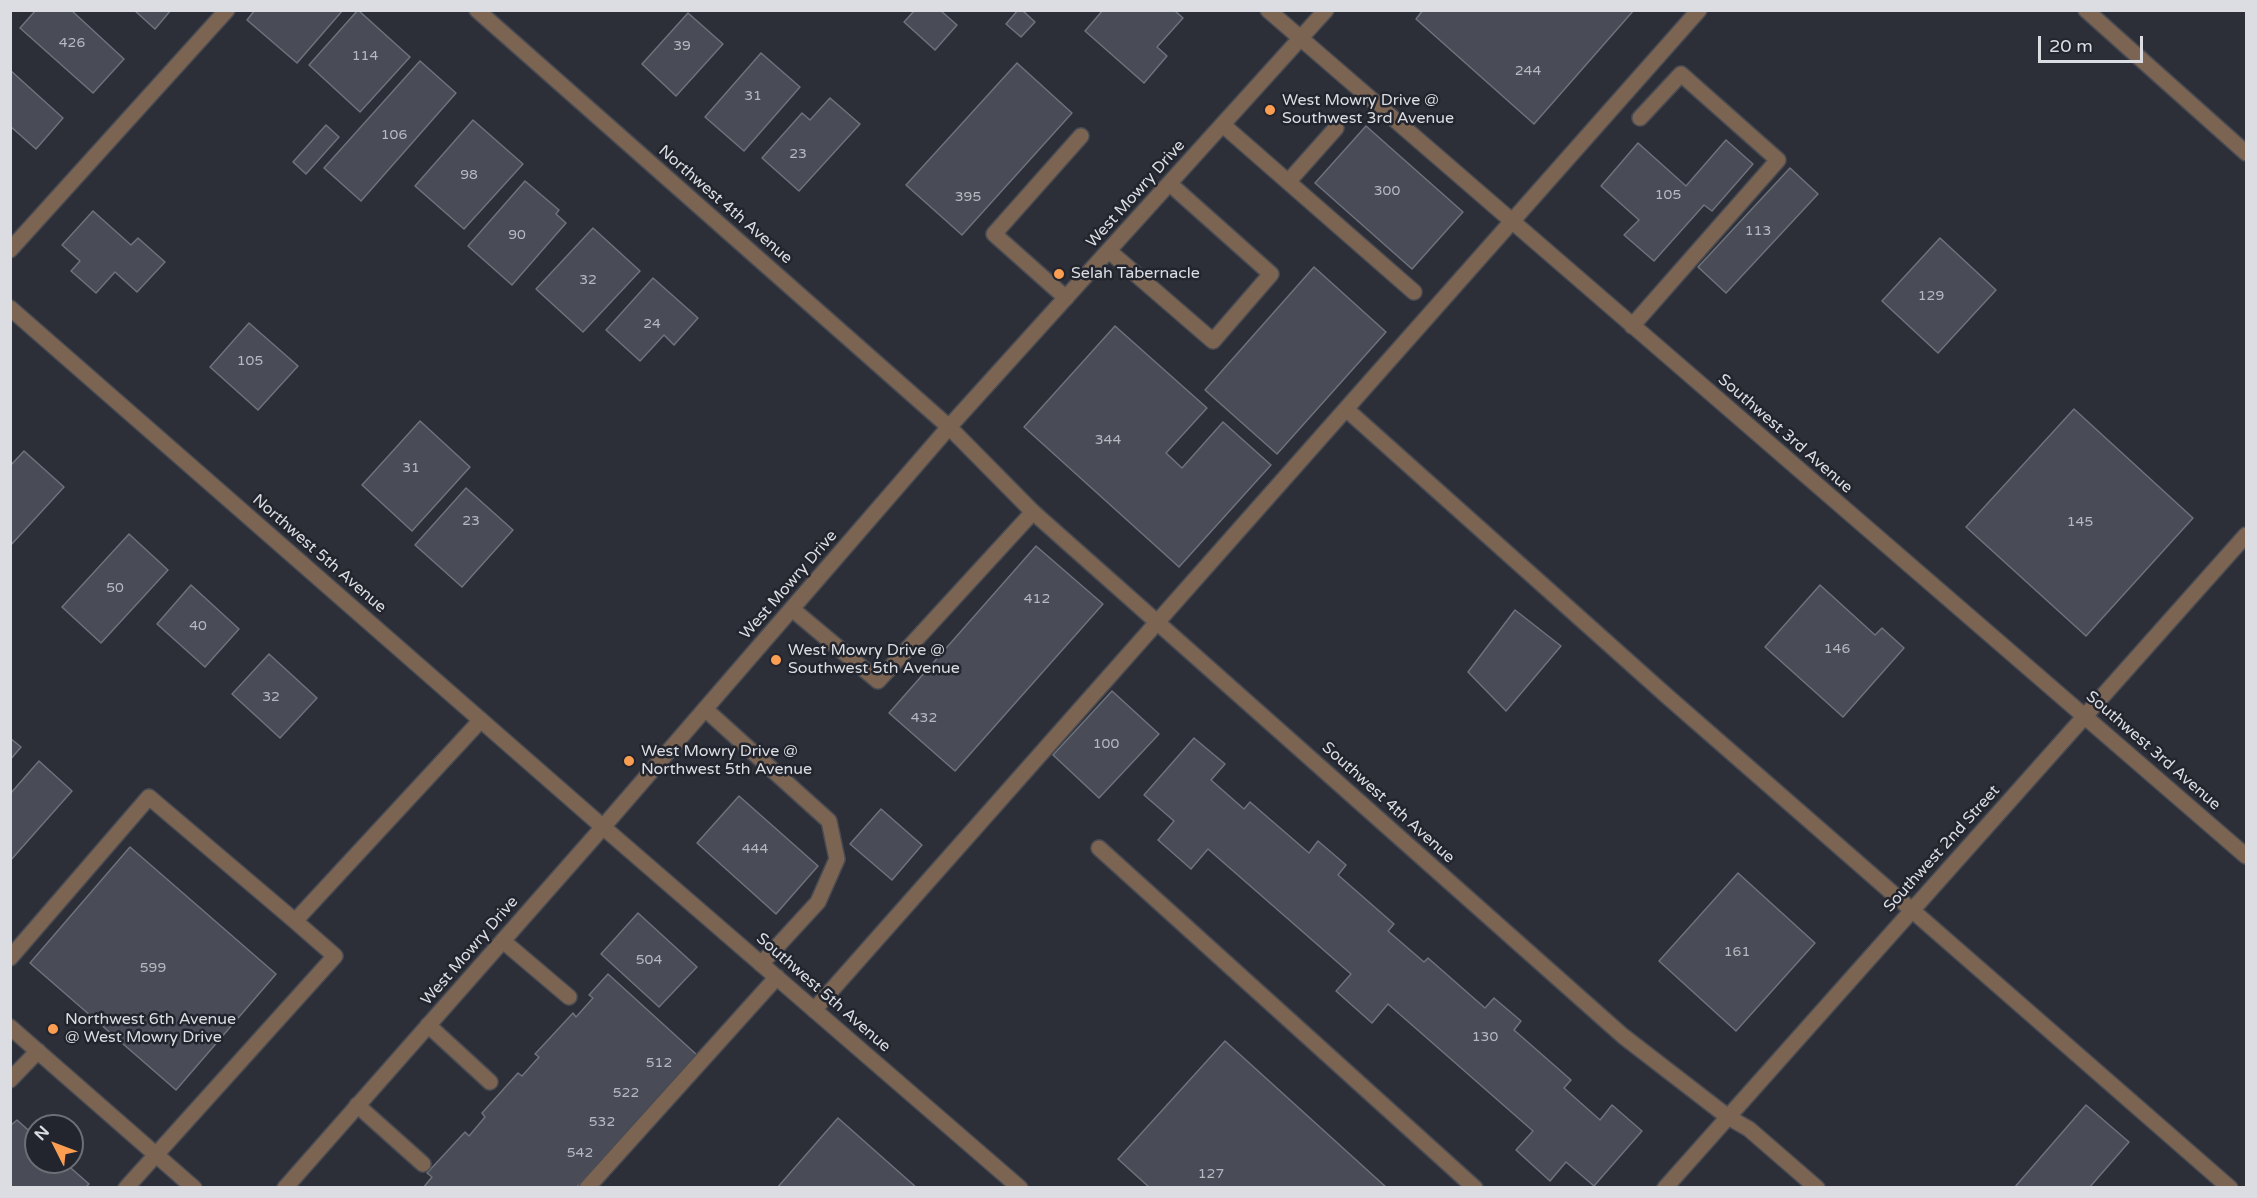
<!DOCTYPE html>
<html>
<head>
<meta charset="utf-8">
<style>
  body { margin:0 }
  #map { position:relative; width:2257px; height:1198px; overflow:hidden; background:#2c2f38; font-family:"Varela Round",sans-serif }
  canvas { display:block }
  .frame { position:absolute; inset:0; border:12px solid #dbdde3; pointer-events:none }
  .north { position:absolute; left:24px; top:1114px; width:60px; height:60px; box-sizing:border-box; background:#22252e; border:2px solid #6c6f76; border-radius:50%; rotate:312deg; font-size:16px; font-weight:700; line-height:24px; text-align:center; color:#dbdde3 }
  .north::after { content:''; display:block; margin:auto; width:21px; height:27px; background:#fb9e51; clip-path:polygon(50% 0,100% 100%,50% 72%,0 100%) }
  .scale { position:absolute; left:2038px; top:36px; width:105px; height:27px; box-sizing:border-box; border:3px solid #dbdde3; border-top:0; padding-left:8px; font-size:18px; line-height:21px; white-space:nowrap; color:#dbdde3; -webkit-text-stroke:4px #22252e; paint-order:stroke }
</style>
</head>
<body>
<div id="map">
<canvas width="2257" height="1198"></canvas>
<div class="frame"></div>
<div class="north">N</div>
<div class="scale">20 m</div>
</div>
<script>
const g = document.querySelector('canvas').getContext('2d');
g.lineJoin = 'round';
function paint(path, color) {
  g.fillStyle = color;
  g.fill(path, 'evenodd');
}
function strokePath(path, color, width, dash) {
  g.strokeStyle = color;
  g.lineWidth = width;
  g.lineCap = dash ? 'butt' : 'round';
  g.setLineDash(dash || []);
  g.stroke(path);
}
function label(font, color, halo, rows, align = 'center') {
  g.font = font + ' "Varela Round",sans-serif';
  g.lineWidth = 5;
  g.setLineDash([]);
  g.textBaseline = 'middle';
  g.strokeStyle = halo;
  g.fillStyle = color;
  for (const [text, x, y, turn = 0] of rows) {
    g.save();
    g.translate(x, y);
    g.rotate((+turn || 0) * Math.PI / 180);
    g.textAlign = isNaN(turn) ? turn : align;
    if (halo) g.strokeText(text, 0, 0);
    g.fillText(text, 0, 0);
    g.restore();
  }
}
const building = new Path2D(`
  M36 10H71L124 59 93 93 20 28Z
  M134 10H171L155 29Z
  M255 10H343L297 63 247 20Z
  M358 10 410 57 360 112 309 65Z
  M915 10H940L957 25 935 50 904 22Z
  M1018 10H1022L1035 22 1021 37 1006 24Z
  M1103 10H1174L1183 18 1157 47 1167 56 1144 83 1085 31Z
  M1423 10H1634L1534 124 1416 19Z
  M688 13 723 44 676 96 642 64Z
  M761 53 800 87 744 151 705 117Z
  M420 61 456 93 361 201 324 168Z
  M1017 63 1072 113 962 235 906 185Z
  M10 70 63 118 36 149 10 126Z
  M830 98 860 124 799 191 762 158 802 113 810 120Z
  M473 120 523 164 464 229 415 186Z
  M326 125 339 137 306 174 293 162Z
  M1366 126 1463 212 1412 269 1315 183Z
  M1726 140 1753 164 1712 211 1704 205 1654 261 1624 235 1639 220 1601 186 1638 143 1686 186Z
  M1790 168 1818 194 1726 293 1698 267Z
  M525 181 559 210 556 214 566 223 512 285 468 246Z
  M93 211 131 245 138 238 165 262 137 292 115 272 96 293 71 271 80 261 62 245Z
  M593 228 640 271 583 332 536 289Z
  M1940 238 1996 290 1938 353 1882 301Z
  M1314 267 1386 332 1277 454 1205 390Z
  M653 278 698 318 674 345 664 335 640 361 606 330Z
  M249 323 298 366 258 410 210 367Z
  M1115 326 1207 408 1166 453 1182 468 1223 422 1271 465 1179 567 1024 427Z
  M2074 409 2193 518 2086 636 1966 527Z
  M420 421 470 467 412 531 362 485Z
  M24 451 64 487 10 546V466Z
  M466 488 513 530 462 587 415 545Z
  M129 534 168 570 101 643 62 607Z
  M1036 546 1103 604 955 771 889 713Z
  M191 585 239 629 205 667 157 624Z
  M1820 585 1875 635 1882 628 1904 648 1843 717 1765 647Z
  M1515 610 1561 646 1506 711 1468 672Z
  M269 654 317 698 280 738 232 694Z
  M1112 691 1159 734 1099 798 1053 755Z
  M10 738 21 747 10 760Z
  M1194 738 1225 764 1211 780 1244 809 1250 802 1309 853 1318 841 1346 865 1338 875 1394 924 1388 931 1424 962 1428 958 1485 1008 1494 998 1521 1021 1514 1030 1571 1080 1564 1088 1600 1120 1612 1105 1642 1131 1594 1186 1566 1162 1550 1181 1516 1150 1533 1131 1388 1004 1372 1023 1336 991 1351 974 1208 849 1191 869 1158 840 1174 821 1144 795Z
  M39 761 72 791 10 861V794Z
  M739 796 818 866 776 914 697 843Z
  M881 809 922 845 892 880 850 844Z
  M130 847 276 974 176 1090 30 963Z
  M1738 873 1815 943 1736 1031 1659 961Z
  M638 913 697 967 659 1007 601 954Z
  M608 974 697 1055 576 1188H423L432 1177 427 1173 465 1132 469 1136 485 1117 482 1113 518 1073 522 1076 539 1057 535 1054 573 1013 576 1017 593 998 589 995Z
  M1225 1041 1387 1188H1150L1118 1159Z
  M2086 1105 2129 1142 2089 1188H2014Z
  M838 1118 917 1188H777Z
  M17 1120 36 1137V1162H64L89 1184 85 1188H10V1126Z`);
paint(building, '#494c56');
strokePath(building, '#6e727c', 1.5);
const service = new Path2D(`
  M1223 125 1414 292
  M1288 182 1336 128
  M10 250 227 10
  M1109 251 1213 341 1271 274 1170 184
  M1066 298 994 234 1081 136
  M1632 326 1778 160 1681 74 1640 118
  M1346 409 1668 697 2230 1188
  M792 609 878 681 1033 512
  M705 709 829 821 837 859 818 902 761 964
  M1099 848 1475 1188
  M503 941 569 997
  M10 958 149 797 295 921
  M814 1010 1699 10
  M428 1025 490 1082
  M10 1080 38 1051
  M357 1105 423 1164
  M126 1188 335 956 295 921 481 720`);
const minor = new Path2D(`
  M477 10 949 427 1033 512 1623 1036 1728 1117 1749 1129 1817 1188
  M1268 10 2246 856
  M2086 10 2246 153
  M10 308 603 827 1020 1188
  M587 1188 777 977
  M1665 1188 2246 535`);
const tertiary = new Path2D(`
  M10 1027 194 1188
  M285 1188 603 827 949 427 1326 10`);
strokePath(service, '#484b53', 18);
strokePath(minor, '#484b53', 18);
strokePath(tertiary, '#484b53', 18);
strokePath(service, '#7c6452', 15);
strokePath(minor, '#7c6452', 15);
strokePath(tertiary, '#7c6452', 15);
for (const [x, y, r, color] of [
  [1270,110,6,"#fb9e51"],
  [1059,274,6,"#fb9e51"],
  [776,660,6,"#fb9e51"],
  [629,761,6,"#fb9e51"],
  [53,1029,6,"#fb9e51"]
]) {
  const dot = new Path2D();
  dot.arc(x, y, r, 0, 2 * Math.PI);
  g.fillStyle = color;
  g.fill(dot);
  strokePath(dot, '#22252e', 2);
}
label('14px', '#b6b9c0', null, [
  ["426",72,43],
  ["39",682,46],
  ["114",365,56],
  ["244",1528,71],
  ["31",753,96],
  ["106",394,135],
  ["23",798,154],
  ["98",469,175],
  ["300",1387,191],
  ["105",1668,195],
  ["395",968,197],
  ["113",1758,231],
  ["90",517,235],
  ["32",588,280],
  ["129",1931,296],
  ["24",652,324],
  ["105",250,361],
  ["344",1108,440],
  ["31",411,468],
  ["23",471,521],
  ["145",2080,522],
  ["50",115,588],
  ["412",1037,599],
  ["40",198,626],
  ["146",1837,649],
  ["32",271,697],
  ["432",924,718],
  ["100",1106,744],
  ["444",755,849],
  ["161",1737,952],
  ["504",649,960],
  ["599",153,968],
  ["130",1485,1037],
  ["512",659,1063],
  ["522",626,1093],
  ["532",602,1122],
  ["542",580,1153],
  ["127",1211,1174]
]);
label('16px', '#dbdde3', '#22252e', [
  ["West Mowry Drive @",1282,101],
  ["Southwest 3rd Avenue",1282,119],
  ["Selah Tabernacle",1071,274],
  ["West Mowry Drive @",788,651],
  ["Southwest 5th Avenue",788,669],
  ["West Mowry Drive @",641,752],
  ["Northwest 5th Avenue",641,770],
  ["Northwest 6th Avenue",65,1020],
  ["@ West Mowry Drive",65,1038]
], 'left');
label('16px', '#dbdde3', '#22252e', [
  ["West Mowry Drive",1136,194,-48],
  ["Northwest 4th Avenue",725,205,41],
  ["Southwest 3rd Avenue",1785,434,41],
  ["Northwest 5th Avenue",319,554,41],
  ["West Mowry Drive",789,585,-49],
  ["Southwest 3rd Avenue",2153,751,41],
  ["Southwest 4th Avenue",1388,803,42],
  ["Southwest 2nd Street",1942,849,-48],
  ["West Mowry Drive",470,951,-49],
  ["Southwest 5th Avenue",823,993,41]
]);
</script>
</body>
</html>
